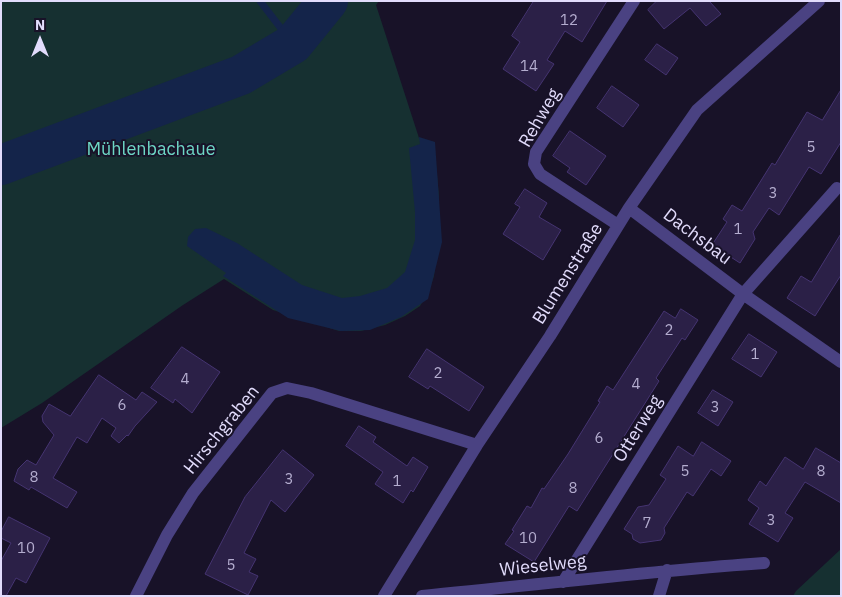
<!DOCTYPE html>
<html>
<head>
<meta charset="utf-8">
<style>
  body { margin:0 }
  #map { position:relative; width:842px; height:597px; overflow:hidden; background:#181228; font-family:"IBM Plex Sans",sans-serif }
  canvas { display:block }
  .frame { position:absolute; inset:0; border:2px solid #e2dcfc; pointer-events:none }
  .north { position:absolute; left:15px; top:15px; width:50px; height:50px; -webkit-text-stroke:4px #181228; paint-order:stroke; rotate:0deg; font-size:14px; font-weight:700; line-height:20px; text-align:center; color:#e2dcfc }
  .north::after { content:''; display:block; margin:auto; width:18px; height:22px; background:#e2dcfc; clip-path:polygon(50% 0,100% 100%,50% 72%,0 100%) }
</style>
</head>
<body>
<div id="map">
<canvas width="842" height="597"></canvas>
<div class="frame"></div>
<div class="north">N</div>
</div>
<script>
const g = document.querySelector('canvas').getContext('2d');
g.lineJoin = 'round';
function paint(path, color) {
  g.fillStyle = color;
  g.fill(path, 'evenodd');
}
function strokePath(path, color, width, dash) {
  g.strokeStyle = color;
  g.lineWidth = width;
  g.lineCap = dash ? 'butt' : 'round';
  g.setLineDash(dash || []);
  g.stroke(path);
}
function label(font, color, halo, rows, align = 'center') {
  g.font = font + ' "IBM Plex Sans",sans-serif';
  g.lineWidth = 4;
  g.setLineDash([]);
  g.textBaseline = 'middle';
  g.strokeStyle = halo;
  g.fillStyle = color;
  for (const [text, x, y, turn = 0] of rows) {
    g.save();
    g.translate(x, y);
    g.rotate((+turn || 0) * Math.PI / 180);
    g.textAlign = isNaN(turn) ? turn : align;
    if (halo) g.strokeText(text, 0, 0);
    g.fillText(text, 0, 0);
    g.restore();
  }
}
paint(new Path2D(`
  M1 1H379L376 5 419 138 434 142 439 196 438 240 434 276 429 291 420 306 405 316 385 325 361 331H339L273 310 224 279 183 305 42 403 1 428Z
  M841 549V596H793L796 591Z`), '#163031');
paint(new Path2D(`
  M419 137 435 142 442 242 428 299 401 317 370 330 341 331 288 318 223 276 226 273 187 246 188 237 195 229 206 228 237 243 302 285 342 298 360 296 387 288 405 272 415 240V212L409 148 420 144Z`), '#14244a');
strokePath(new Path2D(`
  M260 1 293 44`), '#14244a', 7);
strokePath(new Path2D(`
  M1 165 241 75 293 44 328 1`), '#14244a', 40);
const building = new Path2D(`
  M534 1H607L582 42 565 31 547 60 554 64 536 91 503 69 520 42 512 36Z
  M657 1H709L721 14 706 26 690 8 664 29 648 10Z
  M657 44 678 58 666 75 645 60Z
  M612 86 639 105 623 127 597 108Z
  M841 90V142L821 174 809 167 779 215 769 208 753 232 755 239 740 263 712 245 727 222 723 219 732 205 742 211 772 163 775 165 807 112 822 120Z
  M570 131 606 156 586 185 567 172 570 168 553 156Z
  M525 189 547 203 539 217 561 230 543 260 503 234 520 207 515 204Z
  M841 234V275L815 316 787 298 801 276 811 282Z
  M681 309 698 320 685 340 682 338 656 378 659 381 577 511 569 506 534 562 505 544 514 531 512 530 527 506 531 508 542 488 544 489 568 454 600 402 598 401 607 386 613 390 664 311 675 318Z
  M749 334 777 352 761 377 732 359Z
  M182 347 220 372 192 413 175 399 173 403 151 388Z
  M427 349 484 387 469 411 430 386 428 389 409 377Z
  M99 375 136 400 142 392 157 402 135 426 128 436 127 435 119 443 111 436 116 428 102 418 87 443 77 437 53 478 77 492 67 508 31 487 29 490 14 481 18 469 27 460 36 465 54 435 43 422 42 416 49 404 70 416Z
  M713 390 733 402 718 426 698 413Z
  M359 426 376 437 373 442 407 466 413 457 428 467 413 492 411 490 403 503 375 484 383 472 346 446Z
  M702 442 731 461 721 476 711 469 693 496 687 492 664 528 665 533 661 540 640 543 633 539 632 534 624 529 638 507 649 505 666 479 660 475 678 446 693 456Z
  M816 448 841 463V503L805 482 785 513 793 518 778 542 749 524 759 508 748 500 760 481 766 486 785 457 803 469Z
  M283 450 314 475 285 512 271 500 244 553 256 559 249 572 258 576 248 595 205 574 245 497Z
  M9 517 50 538 26 583 16 578 6 596H1V561L11 543 1 538V532Z`);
paint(building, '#2b2047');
strokePath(building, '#453471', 1);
strokePath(new Path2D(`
  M629 208 743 294 841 362
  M618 225 540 174 534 164 536 152 634 1
  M563 582 743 294 837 188
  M136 596 167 535 193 493 272 393 287 388 311 393 477 445
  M384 596 477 445 550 336 629 208 697 110 819 1
  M422 596C536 585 650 571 764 563
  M659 596 667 570`), '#4a4282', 12);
label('15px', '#b4adcf', null, [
  ["12",569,21],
  ["14",529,67],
  ["5",811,148],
  ["3",773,194],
  ["1",738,230],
  ["2",669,331],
  ["1",755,355],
  ["2",438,374],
  ["4",185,380],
  ["4",636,385],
  ["6",122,406],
  ["3",715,408],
  ["6",599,439],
  ["5",685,472],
  ["8",821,472],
  ["8",34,478],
  ["3",289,480],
  ["1",397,482],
  ["8",573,489],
  ["3",771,521],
  ["7",647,524],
  ["10",528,539],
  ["10",26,549],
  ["5",231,566]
]);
label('18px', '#e2dcfc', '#181228', [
  ["Rehweg",540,118,-60],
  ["Dachsbau",697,237,37],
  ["Blumenstraße",568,274,-58],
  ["Otterweg",638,429,-58],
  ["Hirschgraben",222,430,-51],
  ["Wieselweg",543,566,-6]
]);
label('18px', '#6dd7c5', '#181228', [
  ["Mühlenbachaue",151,150]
]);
</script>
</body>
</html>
